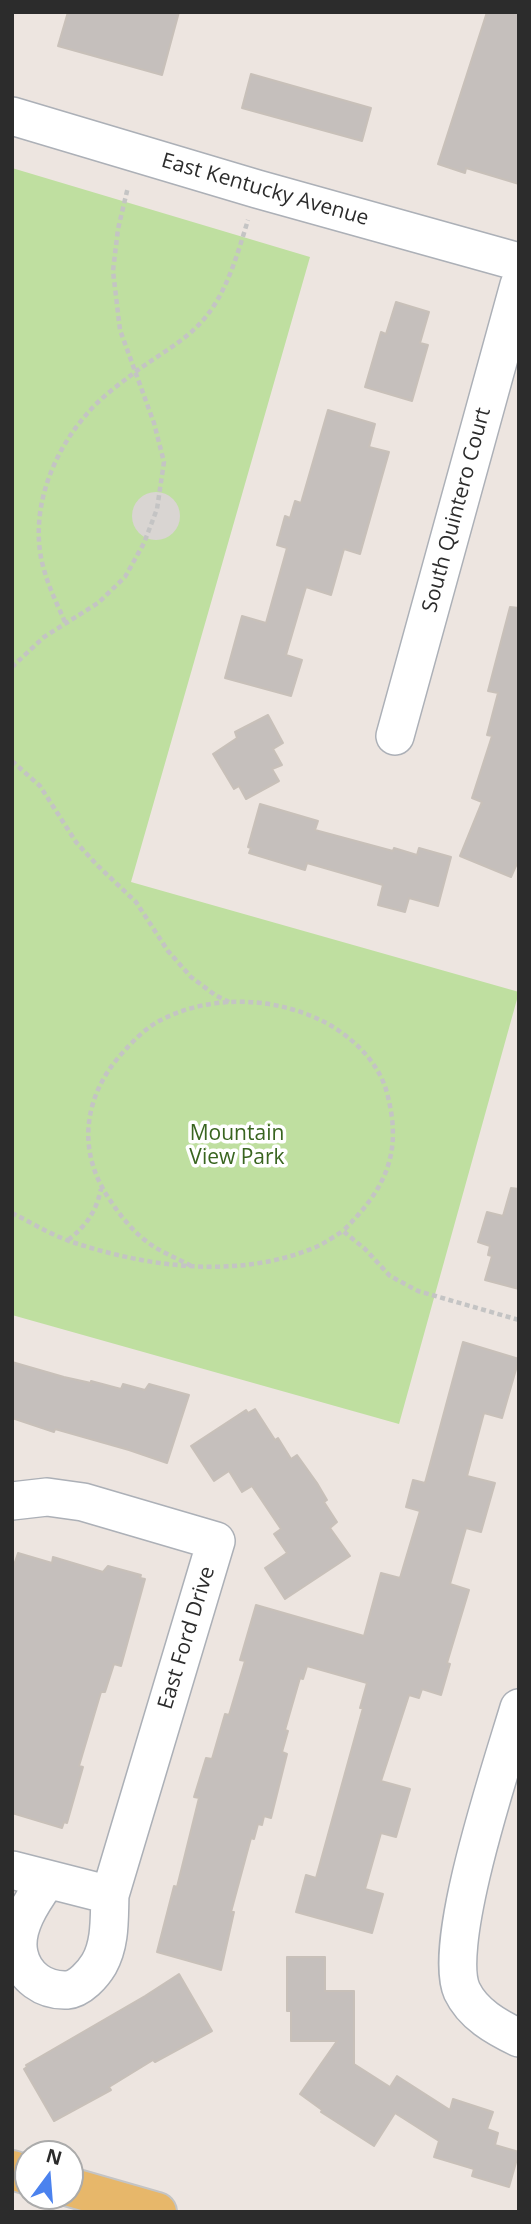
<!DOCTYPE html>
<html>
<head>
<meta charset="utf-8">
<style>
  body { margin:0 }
  #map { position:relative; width:531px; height:2224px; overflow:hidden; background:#ede5e0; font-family:"Open Sans",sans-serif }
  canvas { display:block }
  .frame { position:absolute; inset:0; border:14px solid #2c2c2c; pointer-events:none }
  .north { position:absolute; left:14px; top:2140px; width:70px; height:70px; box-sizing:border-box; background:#fff; border:2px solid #ababab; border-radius:50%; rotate:16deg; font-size:19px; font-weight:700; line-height:28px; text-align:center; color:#2c2c2c }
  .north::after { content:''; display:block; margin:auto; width:24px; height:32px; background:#4b82ee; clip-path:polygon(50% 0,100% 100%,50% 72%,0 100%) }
</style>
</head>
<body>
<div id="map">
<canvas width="531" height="2224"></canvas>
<div class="frame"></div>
<div class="north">N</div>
</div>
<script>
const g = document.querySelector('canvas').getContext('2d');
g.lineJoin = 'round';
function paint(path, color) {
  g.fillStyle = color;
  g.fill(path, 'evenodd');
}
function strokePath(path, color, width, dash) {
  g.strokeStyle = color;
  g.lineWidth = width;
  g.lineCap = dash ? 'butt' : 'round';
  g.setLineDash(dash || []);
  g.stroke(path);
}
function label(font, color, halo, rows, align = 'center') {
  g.font = font + ' "Open Sans",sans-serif';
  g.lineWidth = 7;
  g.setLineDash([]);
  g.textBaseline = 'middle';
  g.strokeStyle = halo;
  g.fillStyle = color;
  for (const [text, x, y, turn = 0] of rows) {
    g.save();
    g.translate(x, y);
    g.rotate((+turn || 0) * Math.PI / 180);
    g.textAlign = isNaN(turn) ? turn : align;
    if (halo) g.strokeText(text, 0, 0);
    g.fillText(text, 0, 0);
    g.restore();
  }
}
paint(new Path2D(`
  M12 168 310 257 131 882 519 992 399 1424 12 1315Z`), '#bfdfa0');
paint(new Path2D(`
  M132 516a24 24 0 1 1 48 0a24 24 0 1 1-48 0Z`), '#d9d5d2');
const building = new Path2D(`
  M68 12H179L162 75 58 46Z
  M487 12H519V184L466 168 465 173 438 164Z
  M251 74 371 108 362 141 242 108Z
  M396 302 429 312 420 343 428 345 412 401 365 387 381 332 386 334Z
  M328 410 375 424 369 447 389 452 360 554 344 549 331 595 306 587 286 655 302 660 291 696 225 678 242 616 266 623 287 548 277 545 285 516 290 518 295 501 301 503Z
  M510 607 519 608V859L511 877 460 856 482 802 472 798 492 736 487 735 498 693 488 691Z
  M268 715 283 743 273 749 282 765 272 769 279 781 246 799 239 786 234 789 213 754 237 738 235 732Z
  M260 804 318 821 315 830 393 851 394 848 417 855 419 848 451 857 438 906 409 898 405 912 378 905 383 885 307 863 305 870 249 853 251 848 248 847Z
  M511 1188 519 1189V1289L485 1280 492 1256 488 1255 490 1246 478 1242 487 1212 503 1216Z
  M463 1342 519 1359 502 1418 484 1413 467 1476 495 1483 481 1532 466 1528 450 1584 469 1590 447 1663 450 1664 441 1695 422 1689 419 1698 409 1695 381 1781 410 1789 396 1837 381 1833 365 1889 383 1894 372 1933 296 1912 306 1875 316 1878 363 1708H360L367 1683 307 1666 303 1679 300 1678 285 1730 288 1731 282 1752 287 1754 271 1818 264 1816 262 1825 258 1824 254 1839 251 1838 231 1912H234L221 1970 157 1952 174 1886 177 1887 199 1798 194 1797 206 1758 212 1759 225 1714 229 1715 245 1661 240 1660 256 1605 364 1636 381 1573 400 1578 420 1511 406 1507 413 1480 425 1483Z
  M12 1362 64 1377 91 1383V1381L121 1389 123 1384 145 1390 149 1384 189 1395 167 1463 129 1450 55 1429 54 1432 12 1418Z
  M255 1409 275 1440 278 1438 291 1459 297 1455 317 1483 327 1500 324 1502 337 1522 330 1528 350 1556 285 1599 265 1568 287 1553 274 1534 281 1529 252 1486 242 1492 229 1471 214 1481 191 1446 246 1410 248 1413Z
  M18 1553 52 1563 53 1557 103 1572 108 1566 141 1575 140 1578 145 1579 121 1666 114 1664 105 1692H101L79 1766 83 1767 67 1823 64 1822 62 1828 12 1813V1571Z
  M287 1957H325V1991H354V2064L390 2087 397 2076 450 2110 453 2099 493 2112 487 2129 498 2133 495 2145 519 2152 509 2187 472 2176 474 2169 434 2157 439 2141 395 2113 374 2146 321 2112 322 2110 300 2094 337 2041H291V2011H287Z
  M179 1974 212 2031 155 2062 153 2060 109 2087 111 2090 54 2121 24 2069 27 2067 26 2065 145 1996Z`);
paint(building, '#c5bfbc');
strokePath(building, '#c8c0b9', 2);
const minor = new Path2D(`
  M12 116 257 189 519 262
  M395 736 519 285
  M12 1501 47 1497 83 1502 216 1541 110 1895C109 1917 111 1943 99 1964 93 1974 80 1989 67 1990 44 1991 24 1977 19 1954 13 1928 33 1900 47 1880
  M519 1708C503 1762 441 1945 462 1991 473 2014 496 2027 519 2038
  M12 1870 110 1895`);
const major = new Path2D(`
  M12 2170 28 2175
  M70 2187 157 2212`);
strokePath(minor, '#acb0b7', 40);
strokePath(major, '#c4c4c4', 42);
strokePath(new Path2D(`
  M65 622C58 606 50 590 45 573 27 518 50 456 86 415 99 399 118 385 134 373 164 350 194 338 215 304 231 278 239 249 248 220
  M12 667 44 637 98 603 125 577 144 543 157 509 164 462 154 423 120 330 113 271 118 229 128 187
  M12 761 40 786 76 842 97 865 136 902 168 951 191 977 215 995 229 1002
  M12 1213C32 1223 53 1236 75 1243 152 1268 240 1279 316 1247 325 1243 335 1236 343 1231L365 1249 390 1276 418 1291 519 1320
  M68 1240C86 1226 96 1212 101 1189
  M191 1266C179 1259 165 1254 153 1246 136 1235 121 1217 110 1200 75 1150 84 1093 125 1050 135 1039 147 1027 161 1020 213 993 280 997 330 1025 355 1040 379 1063 387 1093 403 1153 386 1188 343 1231`), '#c4c4c4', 4.5, [5, 3.5]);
strokePath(minor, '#fff', 37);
strokePath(major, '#e7b76a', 38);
label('21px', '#2c2c2c', '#fff', [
  ["East Kentucky Avenue",265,190,16],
  ["South Quintero Court",457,510,-75],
  ["East Ford Drive",187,1638,-73]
]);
label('21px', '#396520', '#fff', [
  ["Mountain",237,1134],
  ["View Park",237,1158]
]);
</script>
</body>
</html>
